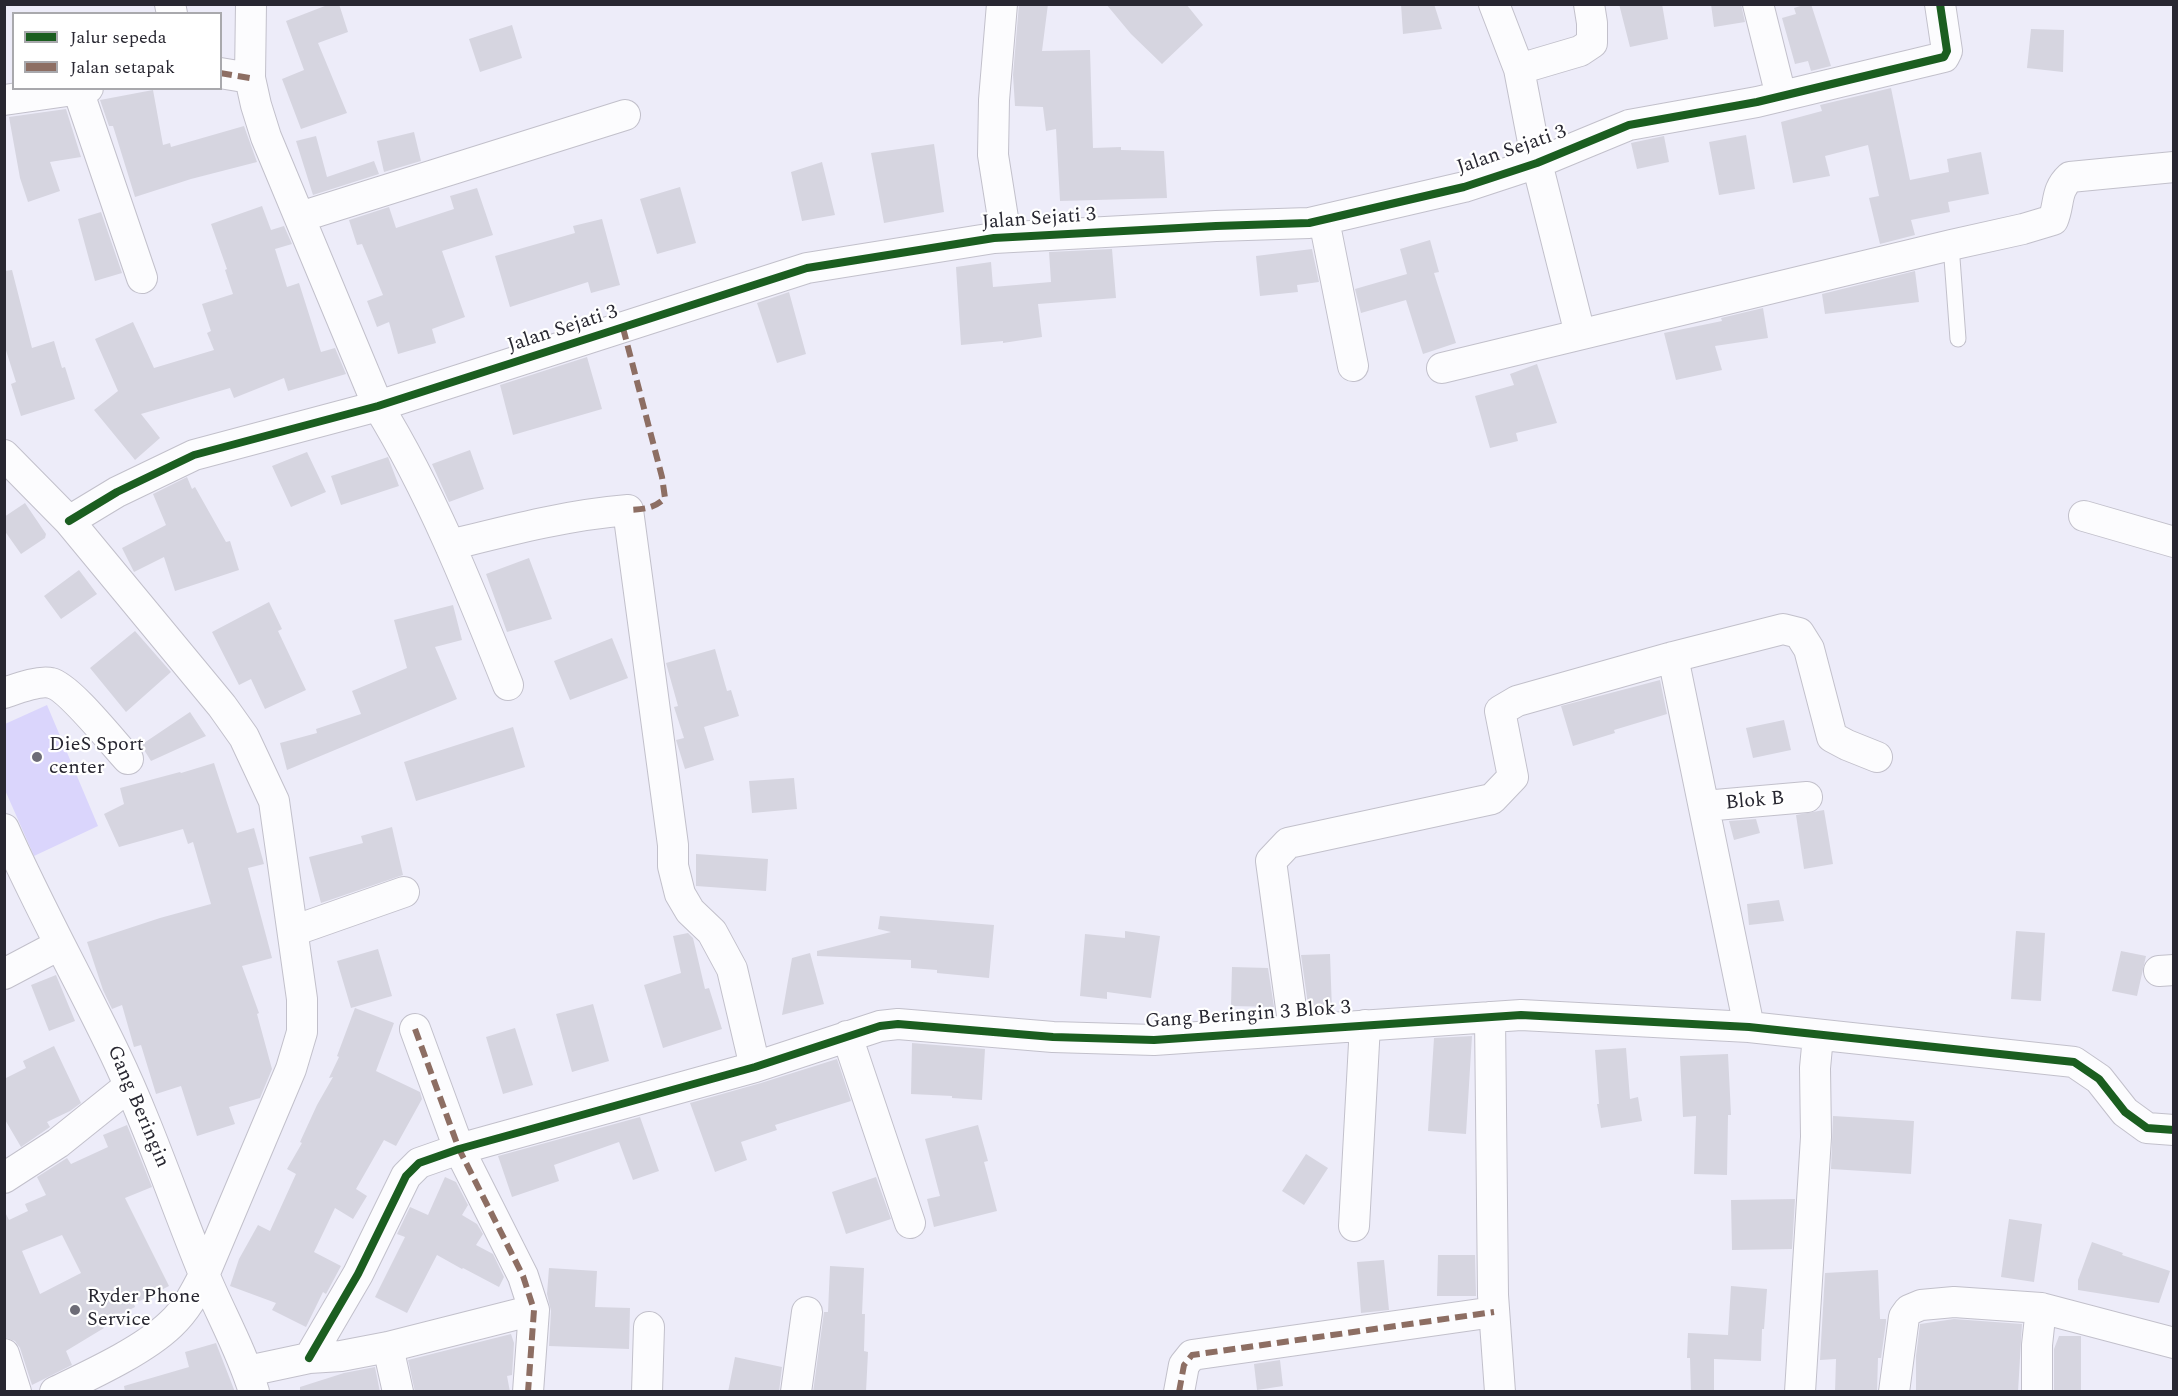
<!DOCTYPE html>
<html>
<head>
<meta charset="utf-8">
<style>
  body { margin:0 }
  #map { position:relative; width:2178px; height:1396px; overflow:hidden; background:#edecf9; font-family:Spectral,serif }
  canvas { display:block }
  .frame { position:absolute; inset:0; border:6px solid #282731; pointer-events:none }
  .legend { position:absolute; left:12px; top:12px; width:210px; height:78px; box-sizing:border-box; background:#fff; border:2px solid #a9a9ad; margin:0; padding:8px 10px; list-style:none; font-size:18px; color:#282731 }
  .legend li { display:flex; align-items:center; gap:12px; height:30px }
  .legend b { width:30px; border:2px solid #a9a9ad }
</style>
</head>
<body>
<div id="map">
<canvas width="2178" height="1396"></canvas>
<div class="frame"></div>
<ul class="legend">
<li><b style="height:8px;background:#1b5e20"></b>Jalur sepeda</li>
<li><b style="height:8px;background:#8d6e63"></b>Jalan setapak</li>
</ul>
</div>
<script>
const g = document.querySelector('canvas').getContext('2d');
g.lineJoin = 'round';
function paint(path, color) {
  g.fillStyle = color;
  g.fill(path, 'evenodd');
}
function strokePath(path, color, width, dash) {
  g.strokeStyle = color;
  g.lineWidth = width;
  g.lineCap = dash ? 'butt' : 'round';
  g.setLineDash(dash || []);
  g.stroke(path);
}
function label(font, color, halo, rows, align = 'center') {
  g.font = font + ' Spectral,serif';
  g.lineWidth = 4.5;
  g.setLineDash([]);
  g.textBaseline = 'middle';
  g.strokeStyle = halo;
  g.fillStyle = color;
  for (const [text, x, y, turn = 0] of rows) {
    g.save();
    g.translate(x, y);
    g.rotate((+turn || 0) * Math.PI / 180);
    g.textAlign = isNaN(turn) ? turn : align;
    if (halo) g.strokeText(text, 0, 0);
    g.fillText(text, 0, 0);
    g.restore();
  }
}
paint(new Path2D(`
  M47 705 98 826 34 856 5 790V724Z`), '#dad5fc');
paint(new Path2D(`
  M330 4H339L348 32 318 43 347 113 301 129 282 79 304 70 286 21Z
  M1019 4H1048L1042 51 1090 50 1093 148 1121 147V150L1164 151 1167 198 1060 201 1056 129 1046 131 1043 107 1015 106 1013 75Z
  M1106 4H1186L1203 25 1162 64 1131 34Z
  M1401 4H1434L1442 29 1403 34Z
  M1619 4H1662L1668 39 1630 47Z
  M1711 4H1741L1745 22 1714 27Z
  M1807 4H1811L1831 66 1811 71 1808 61 1795 64 1782 18 1796 14 1794 8Z
  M512 25 522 58 480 72 469 39Z
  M2031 29 2064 30 2063 72 2027 68Z
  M1891 88 1910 180 1949 172 1947 159 1981 152 1989 194 1948 202 1950 212 1911 220 1915 235 1880 244 1869 198 1879 196 1868 145 1825 156 1830 176 1793 183 1781 122 1822 111 1820 105Z
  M153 90 163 145 170 143 171 147 244 126 257 162 191 179 135 197 113 126H109L100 100Z
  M66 109 81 157 50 162 60 191 28 202 20 178 9 117Z
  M414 132 421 161 384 172 377 141Z
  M1746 135 1755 189 1719 195 1709 142Z
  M316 136 327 177 374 161 379 174 313 195 296 141Z
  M1664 136 1669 162 1637 169 1631 143Z
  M934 144 944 212 884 223 871 153Z
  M822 162 835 215 802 221 791 172Z
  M680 187 696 243 657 254 640 199Z
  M477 188 493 235 442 251 465 317 432 329 436 343 398 354 389 322 377 327 367 301 383 295 362 244 357 245 349 220 389 207 396 228 454 209 450 196Z
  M262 206 271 230 284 226 292 244 275 249 287 287 299 283 321 352 335 348 346 374 288 391 284 378 234 398 230 388 141 414 160 438 135 460 94 410 118 391 95 339 133 322 154 368 214 350 207 333 211 331 202 304 233 294 225 270 227 269 211 224Z
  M101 212 122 273 95 281 78 219Z
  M602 219 620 285 591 293 588 282 510 307 495 256 575 233 573 226Z
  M1430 240 1439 272 1434 273 1456 343 1423 354 1406 300 1361 313 1355 289 1407 274 1400 249Z
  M1112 249 1116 298 1038 304 1042 337 1003 343V341L961 345 956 267 991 262 993 287 1051 282 1049 252Z
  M1312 249 1319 282 1297 285 1298 292 1260 296 1256 256Z
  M12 270 32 348 54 341 62 368 65 367 75 399 21 416 11 384 16 382 4 344V271Z
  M1915 271 1919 302 1825 314 1822 294Z
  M789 292 806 354 777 363 757 303Z
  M1763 308 1768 338 1715 346 1722 370 1676 380 1664 333 1722 321 1721 318Z
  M587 357 602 409 513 435 500 385Z
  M1537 364 1557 423 1516 433 1518 441 1490 448 1475 396 1514 385 1510 374Z
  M470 450 484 489 449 502 432 464Z
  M307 452 326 492 291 507 272 466Z
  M388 457 399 486 341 505 331 476Z
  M187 477 192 489 195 487 226 542 230 541 239 570 175 591 164 557 134 572 122 548 166 525 153 494Z
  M25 503 46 534 45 538 21 554 4 530V517Z
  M529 558 552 619 507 632 486 574Z
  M79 570 97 594 61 619 44 596Z
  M269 602 282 629 278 631 306 690 265 709 251 679 239 685 212 632Z
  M453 605 462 640 435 647 457 699 287 770 280 743 317 733 316 729 361 714 352 691 407 668 394 620Z
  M135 631 171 672 126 712 90 668Z
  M612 638 628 678 570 700 554 661Z
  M715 649 727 691 731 690 739 716 704 727 714 760 685 769 676 740 684 738 674 707 678 706 666 663Z
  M1660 680 1667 714 1614 730 1615 733 1573 746 1561 706Z
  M190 712 206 736 151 761 141 745Z
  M1784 720 1791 750 1753 758 1746 728Z
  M513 727 525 767 416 801 404 762Z
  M214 763 237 833 254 828 264 864 248 868 272 958 242 966 259 1013 257 1014 272 1069 260 1098 229 1107 235 1124 197 1136 181 1086 156 1094 141 1045 134 1047 122 1005 112 1009 103 990 87 942 160 918 211 904 193 842 188 844 183 829 119 847 104 814 124 804 120 788 180 772 181 773Z
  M794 778 797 809 752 813 749 781Z
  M1824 810 1833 864 1804 869 1796 815Z
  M1756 819 1760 833 1734 840 1729 821Z
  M392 827 403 875 321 903 309 857 363 843 361 836Z
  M696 854 768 859 766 891 696 886Z
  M1779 900 1784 921 1749 925 1747 904Z
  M880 916 994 925 989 978 937 973V970L911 968V960L817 956V951L891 932 878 929Z
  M1125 931 1160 936 1151 998 1107 992V999L1080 996 1085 934 1125 938Z
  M2016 931 2045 933 2041 1001 2011 999Z
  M688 933 693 938 705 989 709 988 722 1029 663 1048 644 985 681 973 673 936Z
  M378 949 392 996 351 1008 337 961Z
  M2121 951 2146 956 2137 996 2112 991Z
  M810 953 824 1004 782 1015 792 958Z
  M1330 954 1332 1011 1309 1012 1301 955Z
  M1232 967 1268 968 1274 1007 1231 1006Z
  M56 975 75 1021 49 1031 31 985Z
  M593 1004 609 1061 572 1072 556 1014Z
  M355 1008 394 1023 376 1071 420 1092 422 1099 396 1146 384 1140 356 1189 367 1196 353 1219 335 1208 314 1252 341 1266 326 1294 323 1292 306 1327 272 1310 276 1303 230 1286 239 1259 258 1225 270 1231 296 1174 287 1169 302 1143 300 1142 317 1105 333 1077 329 1078 339 1057 337 1056Z
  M515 1028 533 1085 503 1094 486 1037Z
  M1472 1036 1466 1134 1428 1131 1434 1038Z
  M912 1043 985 1049 982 1100 952 1098V1096L911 1094Z
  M54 1046 81 1103 70 1111 47 1122 50 1127 21 1147 4 1118V1079L26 1068 23 1061Z
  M1626 1048 1630 1099 1638 1097 1642 1121 1601 1128 1597 1104H1599L1595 1050Z
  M1728 1054 1731 1115H1728L1727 1175 1694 1174 1696 1116 1683 1117 1680 1056Z
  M837 1059 851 1101 775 1125 777 1130 741 1142 747 1160 715 1172 690 1103 761 1083Z
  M1833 1116 1914 1121 1911 1174 1831 1169Z
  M640 1117 659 1171 633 1180 619 1142 554 1165 559 1181 512 1197 498 1156Z
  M127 1125 152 1187 125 1198 169 1286 134 1304 135 1307 102 1324 104 1328 66 1351 72 1365 32 1385 20 1348 15 1341 4 1337V1210L9 1220 28 1211 25 1204 46 1195 37 1177 67 1158 71 1164 108 1147 103 1135ZM62 1235 81 1273 40 1294 22 1251Z
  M978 1125 988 1161 984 1162 997 1211 934 1227 927 1199 940 1196 925 1139Z
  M1306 1154 1328 1168 1304 1205 1282 1191Z
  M445 1177 456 1182 468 1205 462 1215 477 1224 483 1234 476 1245 493 1254 504 1277 499 1287 463 1268 462 1269 437 1255 407 1313 375 1297 405 1237 397 1234 410 1207 428 1215Z
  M876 1177 891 1219 846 1234 832 1192Z
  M1795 1199 1792 1249 1732 1250 1731 1200Z
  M2009 1219 2042 1224 2034 1282 2001 1277Z
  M2092 1242 2123 1253 2122 1255 2170 1271 2159 1303 2078 1290V1280Z
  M1438 1255H1475L1476 1296H1437Z
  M1384 1260 1389 1310 1361 1313 1357 1262Z
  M830 1266 864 1268 862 1314H865L864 1351 868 1352 866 1392H813L824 1312H828Z
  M549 1268 597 1271 595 1307 630 1308 629 1349 549 1346 551 1311 547 1294Z
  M1878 1270 1880 1319H1886V1322L1881 1358H1878L1877 1392H1835L1836 1359 1820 1360 1825 1273Z
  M1731 1286 1767 1289 1764 1329H1762L1761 1361 1714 1359V1392H1691L1690 1358H1687L1688 1333 1728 1335Z
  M1954 1319 2022 1324 2018 1392H1916V1356L1920 1324Z
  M511 1334 514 1343 512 1375 507 1376 510 1392H415L408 1360Z
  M2059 1336H2081V1392H2054V1349Z
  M216 1343 235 1392H125L124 1386 189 1367 185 1352Z
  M735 1357 782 1367 779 1392H728Z
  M1280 1360 1283 1386 1257 1390 1254 1364Z
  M375 1367 380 1392H300V1387L344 1373Z`), '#d6d5e0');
const lane = new Path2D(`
  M1951 245 1958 339`);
const street = new Path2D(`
  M170 4 172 14
  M251 4 250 78 256 105 266 137 378 406C432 494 470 590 508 685
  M1002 4 994 100 993 155 1006 237
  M1494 4 1519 69 1537 163 1580 334
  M1758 4 1781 96
  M1519 69 1580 51 1592 43V23L1589 4
  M220 73 250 78
  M78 90 142 278
  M4 100 88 88
  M300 217 625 115
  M1324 220 1353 366
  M1442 368 1951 245 2023 229 2053 220C2060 203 2055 191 2070 177L2174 167
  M4 455 69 521 222 706 244 737 274 801 302 999V1032L291 1069 204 1275C195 1293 186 1310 171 1324 143 1351 90 1375 55 1392
  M2084 516 2174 542
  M69 521 117 492 194 455 378 406 807 268 994 238 1216 226 1309 223 1464 187 1537 163 1629 125 1757 102 1944 57 1947 51 1940 4
  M450 545C510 530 567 515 628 510L673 845V866L680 894 690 911 712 932 732 969 755 1067
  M1673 657 1749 1027
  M4 693C16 689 39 680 51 683 69 687 113 743 128 759
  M1704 806 1807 797
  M4 829C38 906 79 979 115 1054 149 1125 174 1201 204 1274 220 1313 242 1351 254 1392
  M293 931 404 892
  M2159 971 2174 970
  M4 974 59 945
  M1490 1017 1493 1295 1500 1392
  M415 1029 459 1149 523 1276 534 1310 528 1392
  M1294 1030 1271 861 1288 843 1492 799 1513 777 1500 711 1517 701 1673 657 1783 629 1799 633 1809 649 1832 737 1847 745 1877 757
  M847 1036 910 1223
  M4 1178 58 1143 129 1086
  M1354 1226 1365 1025
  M388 1347 398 1392
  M4 1354 16 1392
  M309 1358 358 1274 406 1176 419 1163 459 1149 755 1067 880 1026 898 1024 1053 1037 1154 1040 1521 1015 1749 1027 2074 1062 2099 1079 2125 1112 2147 1128 2174 1130
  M248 1371 309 1358 341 1356 388 1347 534 1310
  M647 1392 649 1327
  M796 1392 807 1312
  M1179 1392 1184 1365 1192 1355 1494 1312
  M1800 1392 1816 1137 1815 1068 1818 1036
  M1894 1392 1904 1317 1909 1310 1921 1305 1954 1302 2041 1308 2174 1343
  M2037 1392V1345L2041 1308`);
strokePath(lane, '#c2c0cb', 17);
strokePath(street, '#c2c0cb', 32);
strokePath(lane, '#fcfcfe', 15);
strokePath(street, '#fcfcfe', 30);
strokePath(new Path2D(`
  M220 73 250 78
  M623 328 662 477 665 498C654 509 643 509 628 510
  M415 1029 459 1149 523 1276 534 1310 528 1392
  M1179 1392 1184 1365 1192 1355 1494 1312`), '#8d6e63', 6, [12, 6]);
strokePath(new Path2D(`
  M69 521 117 492 194 455 378 406 807 268 994 238 1216 226 1309 223 1464 187 1537 163 1629 125 1757 102 1944 57 1947 51 1940 4
  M309 1358 358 1274 406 1176 419 1163 459 1149 755 1067 880 1026 898 1024 1053 1037 1154 1040 1521 1015 1749 1027 2074 1062 2099 1079 2125 1112 2147 1128 2174 1130`), '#1b5e20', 8);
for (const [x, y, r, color] of [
  [37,757,6,"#6d6c77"],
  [75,1310,6,"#6d6c77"]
]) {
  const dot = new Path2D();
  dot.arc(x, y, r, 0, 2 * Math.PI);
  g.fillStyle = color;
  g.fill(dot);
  strokePath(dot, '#fff', 2);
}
label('20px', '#282731', '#fff', [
  ["Jalan Sejati 3",1512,151,-19],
  ["Jalan Sejati 3",1039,220,-4],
  ["Jalan Sejati 3",563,330,-18],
  ["Blok B",1755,802,-5],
  ["Gang Beringin 3 Blok 3",1248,1016,-4],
  ["Gang Beringin",137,1107,67]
]);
label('20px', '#282731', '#fff', [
  ["DieS Sport",49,746],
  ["center",49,769],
  ["Ryder Phone",87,1298],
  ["Service",87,1321]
], 'left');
</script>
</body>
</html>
